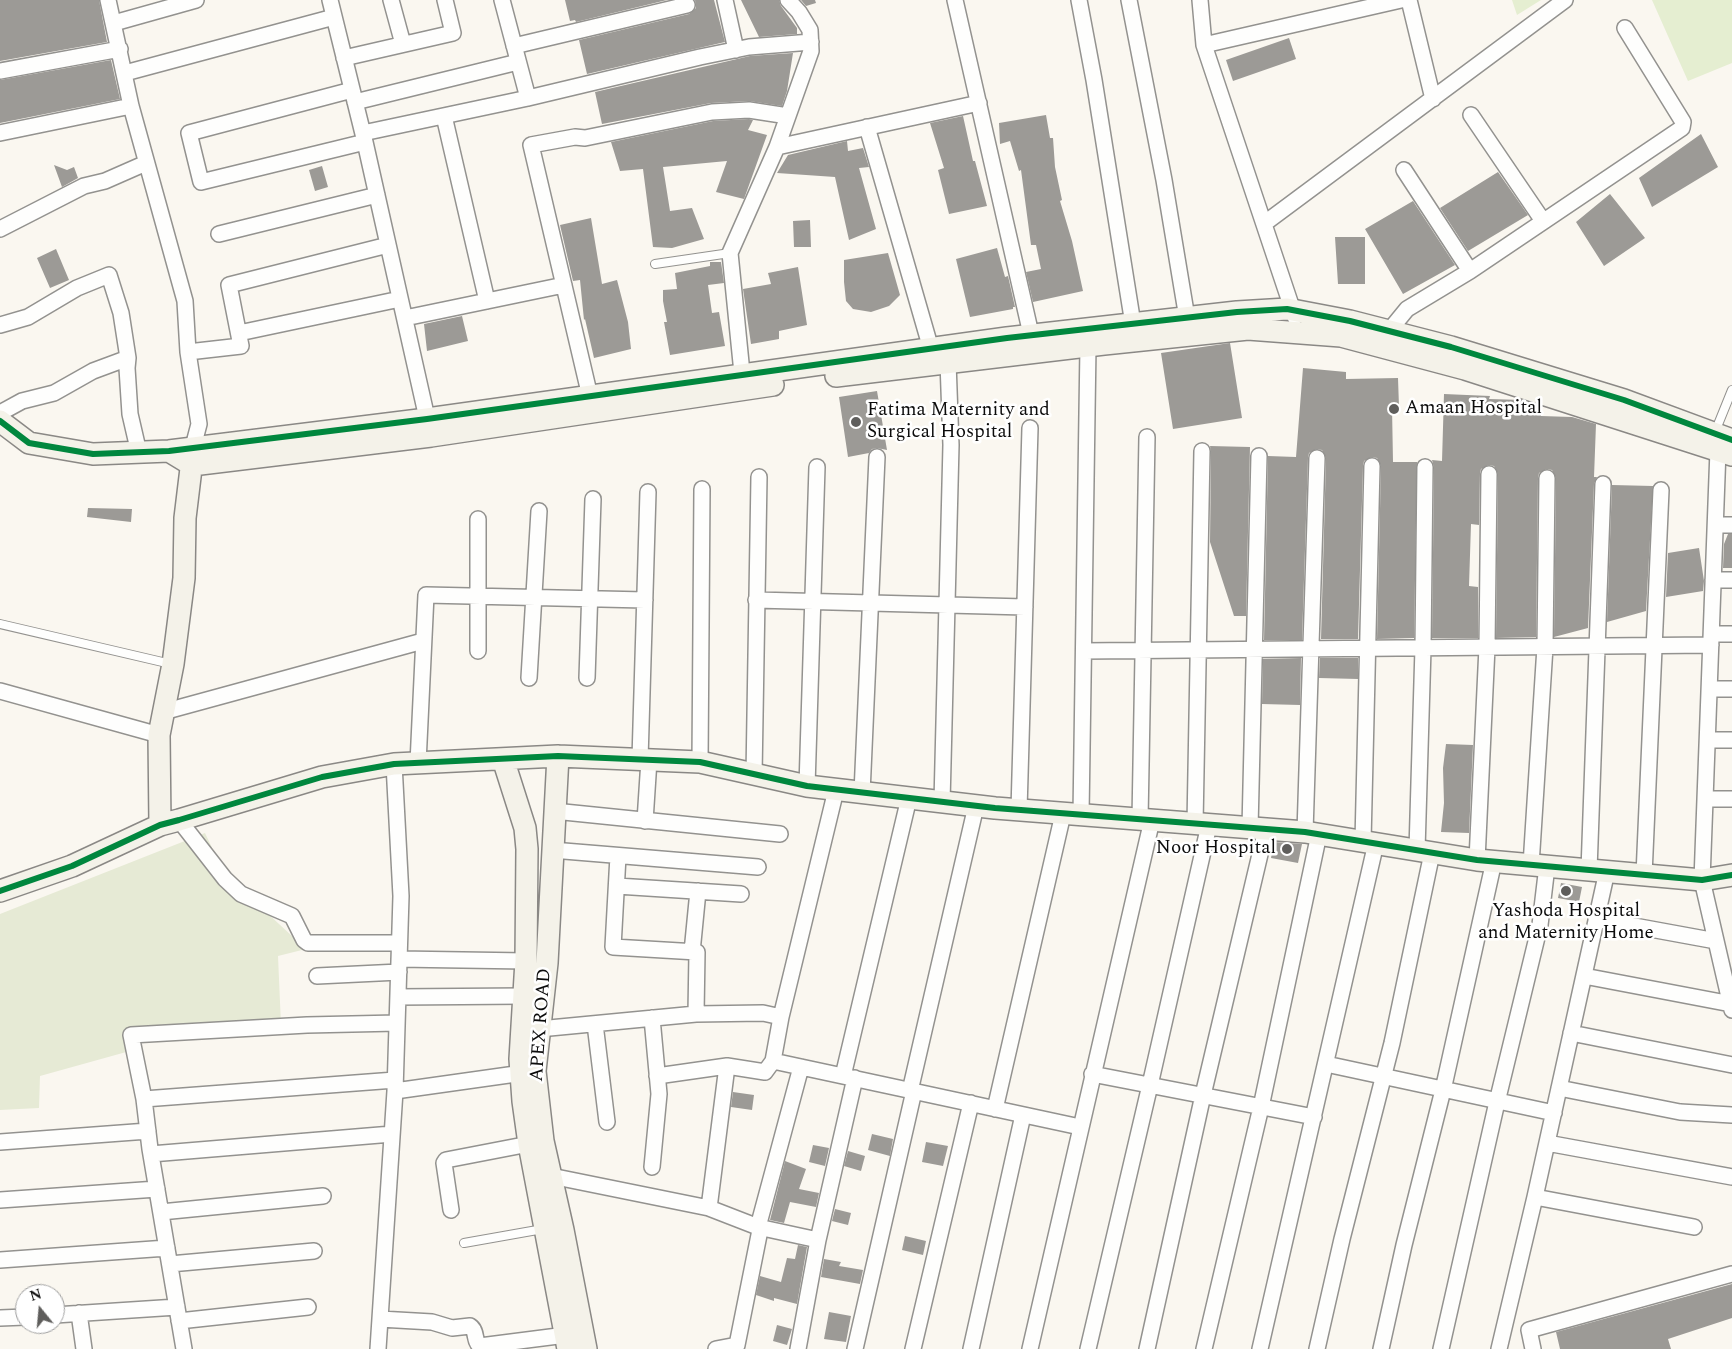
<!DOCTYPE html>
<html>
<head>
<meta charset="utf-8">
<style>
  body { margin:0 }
  #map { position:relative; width:1732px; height:1349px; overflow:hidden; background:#faf7f0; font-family:Spectral,serif }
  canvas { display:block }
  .north { position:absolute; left:15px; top:1284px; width:50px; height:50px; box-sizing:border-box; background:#fff; border:1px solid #9e9e9e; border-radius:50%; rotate:343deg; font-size:14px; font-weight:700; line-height:20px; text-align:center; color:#0c0c0c }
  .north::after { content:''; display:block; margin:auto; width:18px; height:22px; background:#5f5e5c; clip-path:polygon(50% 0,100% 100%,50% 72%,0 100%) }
</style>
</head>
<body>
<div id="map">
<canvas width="1732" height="1349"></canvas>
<div class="north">N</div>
</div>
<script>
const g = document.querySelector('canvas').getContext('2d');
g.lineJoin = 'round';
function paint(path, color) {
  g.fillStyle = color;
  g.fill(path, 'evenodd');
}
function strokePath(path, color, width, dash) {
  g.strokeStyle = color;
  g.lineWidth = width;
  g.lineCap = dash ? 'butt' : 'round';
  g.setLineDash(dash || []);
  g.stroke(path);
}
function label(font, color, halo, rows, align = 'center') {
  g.font = font + ' Spectral,serif';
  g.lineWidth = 5;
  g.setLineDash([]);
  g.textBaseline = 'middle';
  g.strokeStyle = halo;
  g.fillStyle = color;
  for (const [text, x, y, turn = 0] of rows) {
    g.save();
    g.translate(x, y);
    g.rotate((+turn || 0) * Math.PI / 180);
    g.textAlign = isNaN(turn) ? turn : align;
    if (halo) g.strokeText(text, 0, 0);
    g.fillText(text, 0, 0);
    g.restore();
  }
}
paint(new Path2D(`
  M1512 0H1541L1517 15Z
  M1652 0H1732V63L1688 81Z`), '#e5eed1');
paint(new Path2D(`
  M205 833 224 873 306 949 278 956 281 1025 140 1035 137 1049 40 1076 39 1108 0 1110V914Z`), '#e6ead5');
paint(new Path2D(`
  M0 0H99L107 42 0 61Z
  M565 0H667L576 22 575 20 570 21Z
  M695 0H714L725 42 587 74 579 40 689 14 696 8Z
  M741 0H779L781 6 797 28V34L759 37Z
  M801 0H815L816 3 806 6Z
  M1289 38 1296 59 1233 81 1226 60Z
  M793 53 787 91 782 106 749 101 711 103 602 124 595 92 750 56Z
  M111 60 120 99 0 123V80Z
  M1046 115 1050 138H1053L1055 167 1062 200 1060 201 1072 241 1083 291 1033 302 1026 272 1041 269 1036 245H1031L1021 170 1019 171 1010 141 1000 144 999 123Z
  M963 116 973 161H975L987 206 949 214 938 170 944 168 930 123Z
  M749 119 753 120 748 130 767 135 744 199 716 192 727 161 663 167 670 211 692 208 704 239 672 248 653 247 643 169 620 171 611 142 713 121Z
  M1701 134 1718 167 1652 207 1639 178Z
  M847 141 848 151 863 148 869 167 859 168 876 229 849 240 835 177 777 173 788 155Z
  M54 165 67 170 74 167 78 178 62 187Z
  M322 166 328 187 315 191 309 170Z
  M1498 172 1528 215 1468 251 1440 208Z
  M1610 194 1645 238 1604 266 1576 222Z
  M1413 201 1455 265 1403 294 1365 229Z
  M591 218 602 284 617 280 628 322 631 349 594 358 585 319 584 320 580 280 573 281 560 225Z
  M810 220 811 247H794L793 221Z
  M1335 237H1365V284H1338Z
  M997 248 1005 277 1008 276 1015 307H1013V309L970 317 956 259Z
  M56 249 69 280 50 288 37 258Z
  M888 253 900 295 889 306 871 312 853 309 846 301 844 282V260Z
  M710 262H721L724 283 708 285 712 313 719 312 725 346 670 355 664 322H667L663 301V290L677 289 675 273 710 266Z
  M798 267 807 325 779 331V339L751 344 743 289 771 284 768 273Z
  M462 316 468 341 427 351 424 324Z
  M1230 343 1242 418 1173 429 1161 353Z
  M1303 368 1346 372V379L1398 378 1399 407H1392L1393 462H1417L1414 638 1377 639 1381 466 1377 458 1372 457 1364 461 1363 466 1358 639H1321L1326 458 1322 450 1317 449 1309 453 1308 458 1302 640H1264L1268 456 1296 457Z
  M877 391 887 450 877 448 872 449 869 453 848 457 839 397Z
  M1444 394 1490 396 1489 399 1522 400 1541 407V416L1572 417 1596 424 1594 477H1597L1594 484 1588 628 1554 637 1556 478 1552 470 1547 469 1539 473 1538 478 1536 637 1496 638 1498 474 1494 466 1489 465 1481 469 1480 473 1479 525 1471 524 1469 586 1478 587V638H1432L1434 467 1432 460 1442 461Z
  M1210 446 1250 447 1246 616H1234L1210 542 1211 451Z
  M1612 485 1653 486 1646 611 1607 622Z
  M88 508 132 509 131 522 87 517Z
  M1728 534H1732V568H1723L1724 544Z
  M1699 548 1704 581 1703 591 1666 597 1668 553Z
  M1301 658 1300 705 1262 704 1263 659Z
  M1320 658H1358V679L1319 678Z
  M1446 744 1473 745 1469 833 1441 832 1444 803 1443 768Z
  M1274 842 1302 844 1298 863 1271 858Z
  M1561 883 1582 887 1579 902 1558 898Z
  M733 1092 754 1095 752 1110 731 1107Z
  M872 1134 893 1139 890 1156 868 1150Z
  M926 1142 948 1146 943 1166 922 1162Z
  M813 1145 829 1148 825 1166 809 1162Z
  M848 1151 865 1156 861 1171 844 1166Z
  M785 1161 806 1169 799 1189 819 1193 816 1207 790 1202 784 1223 770 1220Z
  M835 1209 851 1213 848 1225 832 1221Z
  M905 1236 926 1241 923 1255 902 1250Z
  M798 1245 807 1247 797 1304 774 1298V1301L756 1295 760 1276 781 1282 787 1258 795 1259Z
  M824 1259 841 1262 839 1266 863 1270 860 1284 821 1277Z
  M1732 1284V1318L1668 1339 1671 1349H1560L1556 1332Z
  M829 1312 851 1316 846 1342 824 1339Z
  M777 1325 792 1329 787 1345 773 1341Z`), '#9c9a96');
const lane = new Path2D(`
  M655 264 730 253
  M1715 432 1732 390
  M0 624 171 664
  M464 1243 543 1229`);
const street = new Path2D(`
  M108 0 131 106 185 301 188 352 199 424 193 447
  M330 0 365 142 429 427
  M391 0 403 44
  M502 0 528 98
  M725 0 736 50
  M955 0 1033 343
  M1079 0 1094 80 1133 324
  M1129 0 1164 180 1187 318
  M1200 0 1204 45
  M1409 0 1433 99
  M114 23 196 0
  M514 46 687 5
  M344 58 453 33 445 0
  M0 71 120 49
  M125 73 334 17
  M352 90 189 133 201 182 365 142
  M355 102 518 62
  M1471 115 1543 221
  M444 116 487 301
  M867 127 931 349
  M0 133 131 106
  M363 133 528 98 700 57 749 47 811 42
  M777 147 979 103
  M1404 170 1470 271
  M1265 223 1565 0
  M0 229 84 186 105 181 146 163
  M219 234 377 195
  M1295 317 1204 45 1401 0
  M405 318 564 285
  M0 325 28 317 77 288 109 275 121 313 128 358 127 368 130 414 139 453
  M1389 331 1407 309 1470 271 1682 128 1683 122 1625 28
  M239 333 400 299
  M188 352 241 346 229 285 388 245
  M743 383 730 253 777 147 811 51 810 30 799 12 788 0
  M592 405 531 145 575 137 585 138 712 112 749 110 788 116
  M0 413 22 401 54 393 93 371 128 358
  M1718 450 1702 880 1732 1010
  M478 519V651
  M1716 525H1732
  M1713 580H1732
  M756 600 1025 607
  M1712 634H1732
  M1084 651 1711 645
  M529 678 539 511
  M587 678 593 499
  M1710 689H1732
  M0 691 159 735
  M163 712 423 641
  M1708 740H1732
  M640 759 648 492
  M700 762 702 489
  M418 763 426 595 645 600
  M754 775 759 477
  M807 786 817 467
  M862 793 877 457
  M1705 799H1732
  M942 802 951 445 948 362
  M1019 810 1030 428
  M554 811 780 834
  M1081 815 1088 346
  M1140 819 1147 437
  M179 820 225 879 241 894 292 916 304 940 308 943H399
  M645 821 649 760
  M1195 824 1202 451
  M1250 828 1259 456
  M1305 832 1317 458
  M1363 841 1372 466
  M552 850 758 867
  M1417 850 1423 648 1425 467
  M618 856 613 947 697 952 696 1014
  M1477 860 1487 647 1489 474
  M1531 865 1545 647 1547 478
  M1589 870 1603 484
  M1644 875 1661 490
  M617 886 741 894
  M1596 919 1716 941
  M692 952 698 891
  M399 959 526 961
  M317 976 399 972
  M1584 976 1731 1004
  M398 997 524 996
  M595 1024 607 1122
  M539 1029 696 1014 763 1013 781 1017
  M1571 1033 1732 1065
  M773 1061 1080 1127
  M1326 1064 1554 1113
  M1092 1074 1314 1117
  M657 1076 727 1066 765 1072 773 1061 781 1017 836 790
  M843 1076 909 798
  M1559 1088 1680 1112 1732 1115
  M395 1091 530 1072
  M910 1091 976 806
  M144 1099 395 1080
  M995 1109 1063 814
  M0 1142 148 1131
  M1547 1143 1732 1177
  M151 1154 392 1134
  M652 1167 659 1094 652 1018
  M551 1176 709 1208 758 1227 818 1240
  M1535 1197 1694 1227
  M0 1200 157 1189
  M709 1208 727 1066
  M451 1210 444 1163 446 1160 529 1144
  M161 1212 323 1196
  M0 1260 167 1248
  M170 1264 314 1251
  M79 1313 84 1349
  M55 1315 177 1307
  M0 1318 25 1317
  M380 1319 432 1322 452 1328 470 1326C478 1331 473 1341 480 1346L566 1335
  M179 1321 308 1307
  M184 1349 150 1149 144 1099 131 1035 307 1025 397 1023
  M378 1349 395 1091 401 896 394 764
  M716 1349 737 1345 760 1230 758 1227 801 1067
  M798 1349 818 1240 855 1078
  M855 1349 914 1091
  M913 1349 971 1103
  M971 1349 1023 1115
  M1030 1349 1152 820
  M1088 1349 1150 1085 1209 825
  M1147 1349 1203 1095 1266 829
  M1204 1349 1261 1107 1319 834
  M1260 1349 1376 843
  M1317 1349 1342 1239 1392 1043 1432 853
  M1381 1349 1404 1245 1443 1090 1494 861
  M1441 1349 1497 1102 1540 925 1547 866
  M1499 1349 1535 1197 1607 871
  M1533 1349 1529 1330 1732 1274`);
const secondary = new Path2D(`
  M836 376 1104 344 1248 329 1341 336 1465 369 1732 455
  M0 421 29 443 93 454 169 451 427 419 1007 338 1237 312 1287 309 1350 321 1451 347 1624 400 1732 440
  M169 451 192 465 431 436 773 385
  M558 756 547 963 535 1071 543 1141 563 1230 586 1349
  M503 759 525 828 527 849 526 961 520 1059 523 1101 529 1144 568 1349
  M160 825 159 735 173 664 184 578 185 518 193 452
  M0 891 72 866 160 825 179 820 322 777 394 764 558 756 700 762 807 786 995 808 1305 832 1477 860 1702 880 1732 875`);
strokePath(lane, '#93928f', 10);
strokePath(street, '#93928f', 18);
strokePath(secondary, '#8a8885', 24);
strokePath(lane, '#fefefd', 8);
strokePath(street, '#fefefd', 15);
strokePath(secondary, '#f4f2e9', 21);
strokePath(new Path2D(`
  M0 421 29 443 93 454 169 451 427 419 1007 338 1237 312 1287 309 1350 321 1451 347 1624 400 1732 440
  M0 891 72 866 160 825 179 820 322 777 394 764 558 756 700 762 807 786 995 808 1305 832 1477 860 1702 880 1732 875`), '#00873e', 6);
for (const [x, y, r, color] of [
  [1394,409,6,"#5f5e5c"],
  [856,422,6,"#5f5e5c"],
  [1287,849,6,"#5f5e5c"],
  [1566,891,6,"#5f5e5c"]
]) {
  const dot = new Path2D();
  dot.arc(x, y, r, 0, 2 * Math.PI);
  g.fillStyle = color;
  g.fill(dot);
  strokePath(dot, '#fff', 2);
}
label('19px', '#0c0c0c', '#fff', [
  ["Amaan Hospital",1405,409],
  ["Fatima Maternity and",867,411],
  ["Surgical Hospital",867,433],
  ["Noor Hospital",1276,849,"right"],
  ["Yashoda Hospital",1566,912,"center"],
  ["and Maternity Home",1566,934,"center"]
], 'left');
label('19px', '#0c0c0c', '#fff', [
  ["APEX ROAD",542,1025,-86]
]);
</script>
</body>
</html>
